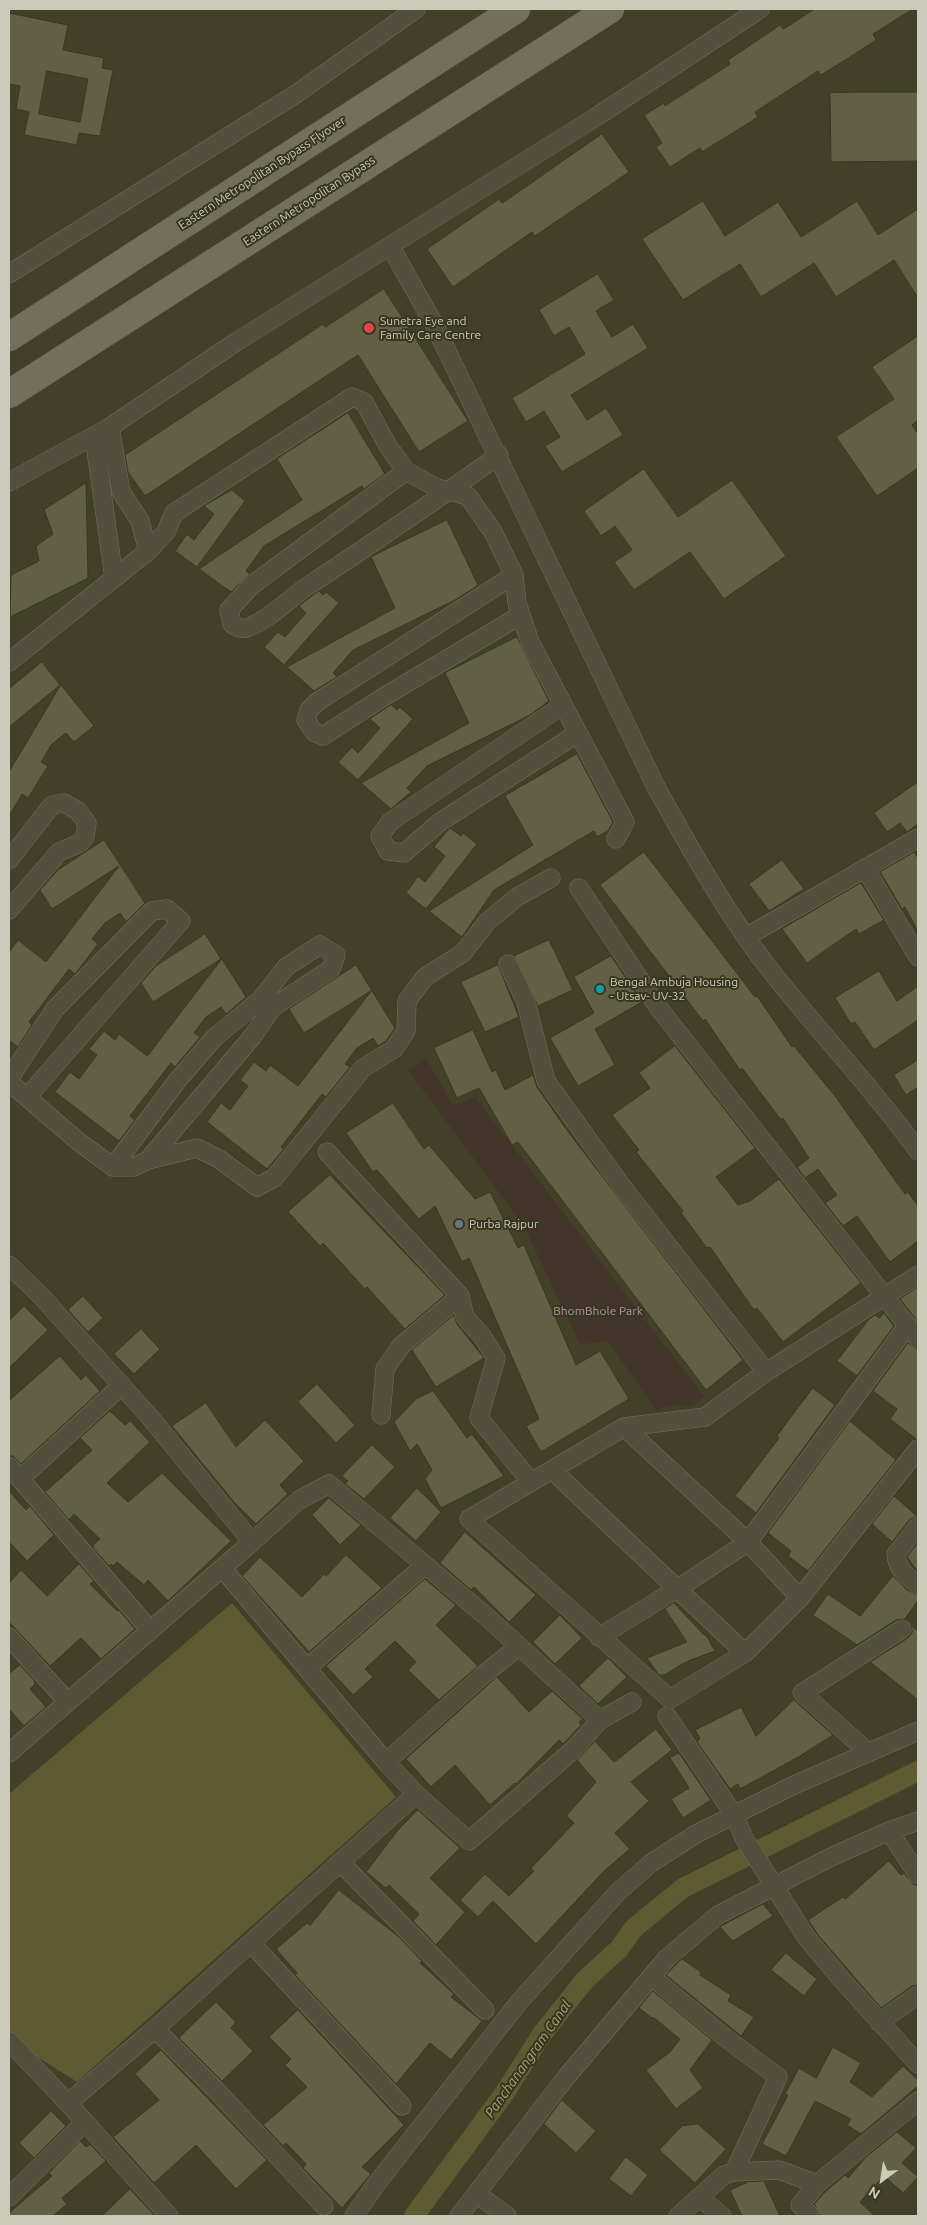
<!DOCTYPE html>
<html>
<head>
<meta charset="utf-8">
<style>
  body { margin:0 }
  #map { position:relative; width:927px; height:2225px; overflow:hidden; background:#424028; font-family:Ubuntu,sans-serif }
  canvas { display:block }
  .frame { position:absolute; inset:0; border:10px solid #cccbb9; pointer-events:none }
  .north { position:absolute; left:857px; top:2155px; width:50px; height:50px; -webkit-text-stroke:4px #383620; paint-order:stroke; rotate:211deg; font-size:14px; font-weight:700; line-height:20px; text-align:center; color:#cccbb9 }
  .north::after { content:''; display:block; margin:auto; width:18px; height:22px; background:#cccbb9; clip-path:polygon(50% 0,100% 100%,50% 72%,0 100%) }
</style>
</head>
<body>
<div id="map">
<canvas width="927" height="2225"></canvas>
<div class="frame"></div>
<div class="north">N</div>
</div>
<script>
const g = document.querySelector('canvas').getContext('2d');
g.lineJoin = 'round';
function paint(path, color) {
  g.fillStyle = color;
  g.fill(path, 'evenodd');
}
function strokePath(path, color, width, dash) {
  g.strokeStyle = color;
  g.lineWidth = width;
  g.lineCap = dash ? 'butt' : 'round';
  g.setLineDash(dash || []);
  g.stroke(path);
}
function label(font, color, halo, rows, align = 'center') {
  g.font = font + ' Ubuntu,sans-serif';
  g.lineWidth = 4;
  g.setLineDash([]);
  g.textBaseline = 'middle';
  g.strokeStyle = halo;
  g.fillStyle = color;
  for (const [text, x, y, turn = 0] of rows) {
    g.save();
    g.translate(x, y);
    g.rotate((+turn || 0) * Math.PI / 180);
    g.textAlign = isNaN(turn) ? turn : align;
    if (halo) g.strokeText(text, 0, 0);
    g.fillText(text, 0, 0);
    g.restore();
  }
}
paint(new Path2D(`
  M426 1058 453 1106 475 1097 704 1397 691 1407 675 1405 656 1410 608 1341 580 1344 524 1226 408 1070Z`), '#43352a');
paint(new Path2D(`
  M232 1603 396 1797 77 2082 25 2049 9 2031V1794Z`), '#5e5b33');
strokePath(new Path2D(`
  M414 2216 504 2094 542 2034 585 1980 619 1949 634 1928 683 1888 918 1771`), '#5e5b33', 20);
const building = new Path2D(`
  M815 9H913L873 34 876 40 850 57 821 75 818 71 755 112 758 117 702 152 700 148 670 167 656 147 662 143 644 115 664 103 665 106 730 64 728 60 780 25 783 29Z
  M9 13 68 25 63 50 104 58 102 68 113 70 100 136 79 133 77 145 24 135 29 112 16 109 20 86 9 84ZM47 71 88 79 80 122 39 114Z
  M870 92H918V161L831 162 830 93Z
  M602 134 629 172 535 236 532 232 453 287 427 249 499 199 502 203Z
  M703 201 725 236 778 202 801 237 857 201 878 235 918 209V298L894 260 836 297 814 263 761 297 740 264 683 300 642 239Z
  M598 274 614 300 596 311 612 337 633 324 648 348 571 395 587 420 606 408 623 435 562 472 545 446 560 437 544 411 526 422 512 398 585 354 569 327 554 336 539 310Z
  M384 289 468 421 419 452 358 355 145 496 128 472 125 455 323 324 325 327Z
  M918 336V420L912 425 918 434V468L877 496 836 437 894 399 872 367Z
  M348 413 385 474 364 489 362 486 264 546 246 571 250 574 231 592 199 569 302 500 277 459Z
  M644 469 678 517 732 480 786 556 724 599 690 552 634 590 614 562 632 550 615 526 601 536 584 511Z
  M86 483 88 578 10 617 11 575 39 561 36 546 53 534 44 510Z
  M232 490 245 501 197 567 175 551 187 534 194 540 214 514 204 506Z
  M447 520 478 585 457 599 353 650 333 673 337 677 314 691 287 667 395 608 371 557Z
  M319 591 323 595 326 592 339 603 284 665 264 647 278 632 285 637 306 613 299 606Z
  M517 637 549 701 530 715 427 766 407 788 411 792 391 809 361 783 469 723 445 673Z
  M42 662 60 685 9 727V689Z
  M61 685 94 726 74 742 66 733 52 744 41 762 48 766 28 798 22 794 9 816V772Z
  M391 705 397 710 400 707 413 719 358 780 338 762 352 747 358 753 380 728 370 719Z
  M577 754 613 822 608 831 597 837 594 831 494 890 462 937 429 911 533 845 505 796Z
  M918 782V824L907 832 900 823 887 832 874 813Z
  M450 828 461 836 463 833 477 844 426 909 406 893 418 876 425 882 445 856 434 847Z
  M104 840 145 903 126 922 120 913 105 923 92 939 98 944 75 974 69 969 29 1022 32 1025 18 1047 9 1040V952L18 940 46 962 119 866 52 909 40 890 58 870Z
  M644 852 755 997 757 996 792 1047 794 1046 835 1096 905 1194 908 1192 918 1206V1241L890 1262 857 1216 843 1226 825 1203 837 1195 818 1169 805 1178 797 1167 809 1158 783 1118 781 1120 742 1068 740 1070 705 1019 703 1021 600 885Z
  M915 852 918 859V932L905 907 902 909 880 872Z
  M782 860 804 889 769 911 749 884Z
  M861 883 884 920 859 934 856 929 807 963 782 929Z
  M205 934 221 959 153 1002 141 983 156 966Z
  M549 940 573 990 538 1006 514 956Z
  M611 956 642 1002 595 1029 615 1065 578 1086 550 1038 594 1013 574 977Z
  M222 959 246 997 226 1014 221 1007 206 1017 194 1033 200 1037 175 1067 171 1063 130 1116 135 1120 119 1141 55 1092 70 1072 79 1079 97 1055 89 1049 104 1031 115 1040 119 1034 147 1056Z
  M356 965 395 1028 386 1041 378 1046 373 1038 357 1048 345 1064 350 1067 326 1097 322 1094 281 1147 284 1149 267 1169 207 1122 221 1103 230 1110 248 1086 240 1080 254 1062 266 1071 270 1065 298 1086 372 990 304 1033 289 1009Z
  M498 965 519 1017 485 1032 461 982Z
  M879 971 897 1001 918 986V1020L874 1050 855 1022 851 1024 835 998Z
  M473 1030 492 1072 496 1070 505 1090 533 1075 537 1087 566 1129 743 1360 706 1390 518 1142 512 1145 479 1088 457 1098 434 1048Z
  M675 1046 755 1148 716 1177 738 1205 750 1201 779 1179 861 1283 783 1342 757 1308 754 1310 710 1247 707 1248 681 1213 683 1211 636 1152 639 1150 612 1115 650 1088 639 1073Z
  M918 1060V1087L906 1095 894 1075Z
  M393 1103 424 1149 429 1145 475 1199 490 1192 518 1248 524 1245 576 1365 600 1351 629 1399 541 1452 526 1426 539 1419 469 1258 462 1262 435 1206 419 1219 377 1170 373 1172 346 1133Z
  M330 1175 445 1295 405 1329 367 1287 365 1289 323 1243 320 1246 288 1212Z
  M918 1287V1322L900 1299Z
  M83 1296 103 1318 88 1332 68 1310Z
  M24 1306 48 1330 9 1368V1321Z
  M884 1313 894 1326 857 1376 837 1361 869 1319 875 1315 879 1318Z
  M454 1315 457 1324 484 1358 436 1387 412 1350Z
  M141 1329 160 1349 134 1374 114 1354Z
  M908 1343 918 1350V1439H916L890 1419 897 1409 873 1391Z
  M60 1356 81 1380 86 1375 100 1391 21 1464 13 1456H9V1401Z
  M317 1384 355 1425 336 1443 298 1402Z
  M813 1388 835 1405 756 1513 735 1496 779 1438 777 1436Z
  M433 1391 467 1438 472 1434 504 1476 441 1508 425 1479 432 1470 417 1444 410 1451 394 1422 416 1399Z
  M206 1403 236 1447 265 1420 304 1461 280 1485 288 1494 256 1524 234 1502 172 1426Z
  M110 1411 125 1425 130 1421 150 1442 107 1483 128 1502 162 1473 231 1541 168 1601 148 1580 144 1585 117 1562 113 1566 111 1564 109 1566 94 1549 93 1545 100 1539 74 1514 69 1520 45 1492 92 1450 80 1438Z
  M850 1421 896 1460 808 1571 788 1556 791 1551 768 1533Z
  M372 1445 395 1467 364 1499 345 1484 348 1481 342 1476Z
  M417 1488 441 1512 416 1541 390 1518Z
  M9 1491 26 1510 30 1506 54 1535 27 1561 9 1542Z
  M894 1496 917 1516 910 1519 892 1542 872 1524Z
  M329 1498 361 1525 340 1545 312 1515Z
  M465 1532 536 1595 509 1622 474 1587 471 1590 440 1563Z
  M918 1543V1572L907 1557Z
  M346 1555 382 1588 309 1652 242 1576 260 1557 302 1597 324 1574 326 1576Z
  M79 1564 94 1581 90 1584 117 1611 119 1610 135 1629 101 1659 81 1638 50 1666 9 1622V1583L21 1570 47 1596Z
  M893 1576 907 1590 918 1595V1600L905 1619 896 1620 857 1645 813 1615 828 1594 860 1616Z
  M425 1579 456 1605 436 1625 478 1666 439 1700 408 1670 416 1662 395 1641 365 1669 373 1677 353 1695 326 1666Z
  M674 1603 704 1635H706L715 1651 688 1661 664 1675H659L647 1658 687 1642 665 1609Z
  M560 1615 582 1638 555 1664 533 1642Z
  M912 1626 918 1631V1700L870 1662 908 1638 912 1633Z
  M608 1658 627 1677 598 1704 579 1686Z
  M20 1665 34 1680 35 1684 30 1689 46 1707 24 1726 9 1709V1674Z
  M497 1677 529 1712 552 1691 583 1719 579 1722 581 1725 563 1744 559 1740 516 1784 515 1783 490 1805 455 1765 431 1787 406 1759Z
  M794 1700 833 1735 800 1756 740 1789 738 1784 730 1789 697 1742 700 1738 695 1730 741 1707 756 1736Z
  M656 1729 672 1750 631 1782 649 1801 615 1833 630 1849 604 1871 536 1944 493 1901 478 1917 460 1900 485 1874 509 1896 534 1871 531 1868 574 1823 566 1816 596 1782 577 1760 595 1741 614 1762Z
  M679 1753 711 1800 683 1818 671 1799 689 1788 670 1758Z
  M418 1810 460 1848 430 1878 465 1912 436 1945 413 1921 419 1914 389 1885 386 1888 366 1872 398 1830Z
  M889 1861 901 1875 904 1873 913 1884 918 1886V1985L912 1986 881 2008 819 1936 808 1920 843 1897 845 1899Z
  M339 1890 399 1937 422 1961 420 1963 454 1994 451 1997 482 2021 451 2060 430 2043 396 2084 295 1975 297 1973 276 1949 307 1923 310 1925Z
  M763 1904 773 1916 733 1941 720 1927Z
  M786 1953 817 1979 804 1996 771 1970Z
  M682 1959 701 1972 700 1975 731 1995 728 2001 754 2017 741 2036 666 1975Z
  M653 1991 712 2040 690 2070 703 2088 676 2109 646 2070 670 2052 680 2039 653 2017 652 2018 639 2008Z
  M216 2002 236 2022 231 2028 253 2051 222 2081 179 2038Z
  M298 2010 404 2125 362 2167 371 2174 342 2208 303 2168 306 2164 286 2143 283 2146 263 2125 307 2087 285 2065 291 2059 269 2037Z
  M833 2047 861 2063 850 2082 872 2097 903 2066 918 2080V2086L861 2134 847 2125 851 2119 815 2101 786 2156 762 2144 788 2095 785 2094 799 2068 816 2078Z
  M161 2050 267 2160 236 2189 196 2145 154 2183 113 2137 159 2100 135 2074Z
  M562 2100 596 2131 576 2153 544 2124Z
  M51 2111 66 2126 34 2158 19 2143Z
  M698 2124 726 2149 695 2183 659 2150 682 2126Z
  M897 2132 916 2148 902 2163 918 2177 903 2193 884 2176 860 2202 875 2216H821L814 2204 825 2192 845 2175 848 2178 866 2157Z
  M80 2141 86 2147 90 2144 106 2161 62 2198 67 2204 53 2216H9V2213L52 2176 49 2173Z
  M626 2157 648 2175 631 2196 609 2179Z
  M764 2181 780 2216H742L730 2190 748 2182Z
  M130 2189 155 2216H102Z`);
paint(building, '#615f44');
strokePath(building, '#393823', 1);
const minor = new Path2D(`
  M390 246 434 324 656 787C688 845 724 909 764 962 813 1026 871 1085 918 1151
  M9 274 296 94 416 9
  M110 427 121 492 140 521 148 551
  M94 436 114 578
  M406 471 252 585 229 610 232 624C238 628 242 630 249 627 272 618 290 597 311 584 374 542 437 500 499 455
  M9 482 110 427 236 342 596 117 760 9
  M514 575 317 702 309 710 306 720 314 732 323 736 385 696 521 615
  M9 662 148 551 166 532 174 513 352 397 364 402 388 446 406 471 437 488 468 496 493 532 514 575 517 603 530 642 625 822 616 839
  M563 705 390 822 380 836 388 851 404 853 440 822 578 733
  M9 860 52 805 64 803 78 811 87 823 85 837 80 843 59 852 9 910
  M865 868 918 957
  M579 888 658 1007 918 1339
  M746 937 918 838
  M508 964 526 1002 546 1081 621 1185 766 1372
  M9 1079 55 1009 152 911 167 909 181 921 27 1097
  M9 1082 79 1142 113 1167H134L148 1160 197 1148 219 1159 257 1187 274 1178 363 1068 394 1049 406 1031 407 1001 425 977 463 953 487 922 517 897 551 878
  M327 1152 460 1296 465 1317 482 1336 496 1358 479 1418 531 1482
  M113 1167 177 1081 214 1038 261 999 286 967 320 945 336 955 331 969 273 1007 252 1037 148 1160
  M9 1265 42 1297 149 1416 252 1542 9 1753
  M381 1415 385 1369 401 1346 460 1296
  M624 1427 748 1542 800 1598 745 1653 670 1699 469 1519 624 1427 705 1417 766 1372 918 1275
  M9 1466 150 1630
  M552 1470 745 1653
  M20 1479 121 1386
  M918 1526 896 1554C897 1569 906 1576 918 1585
  M222 1568 386 1762 416 1794 469 1841 574 1749 600 1720 488 1618 329 1484 299 1500 252 1542
  M800 1598 918 1449
  M9 1637 68 1702
  M599 1637 677 1589 748 1542 908 1325
  M307 1668 425 1565
  M667 1716 735 1816 744 1838 806 1937 842 1980 918 2064
  M600 1720 632 1702
  M869 1753 802 1693 902 1629
  M386 1762 482 1676 519 1646
  M889 1831 918 1875
  M340 1862 485 2010
  M251 1943 402 2106
  M652 1977 723 2036 778 2077 734 2172
  M879 2022 918 1995
  M155 2029 216 2090 324 2206
  M9 2041 68 2103 155 2029 416 1794
  M68 2103 169 2216
  M477 2194 507 2216
  M9 2197 85 2122
  M699 2197 722 2216
  M354 2216 377 2183 519 2002 617 1893 651 1863 696 1834 794 1785 918 1731
  M459 2216 568 2075 667 1958 718 1915 829 1858 889 1831 918 1821
  M678 2216 724 2175 734 2172 779 2170 817 2184
  M811 2216 800 2205 817 2184 918 2101`);
const primary = new Path2D(`
  M9 337 516 9
  M9 394 610 9`);
strokePath(minor, '#72715d', 19);
strokePath(primary, '#5e5d49', 29);
strokePath(minor, '#52503c', 18);
strokePath(primary, '#72705a', 28);
for (const [x, y, r, color] of [
  [369,328,6,"#e0444e"],
  [600,989,5,"#0f9aa8"],
  [459,1224,5,"#6b7280"]
]) {
  const dot = new Path2D();
  dot.arc(x, y, r, 0, 2 * Math.PI);
  g.fillStyle = color;
  g.fill(dot);
  strokePath(dot, '#383620', 2);
}
label('12px', '#cccbb9', '#383620', [
  ["Eastern Metropolitan Bypass Flyover",262,173,-33],
  ["Eastern Metropolitan Bypass",309,201,-33]
]);
label('12px', '#cccbb9', '#383620', [
  ["Sunetra Eye and",380,321],
  ["Family Care Centre",380,335],
  ["Bengal Ambuja Housing",610,982],
  ["- Utsav- UV-32",610,996],
  ["Purba Rajpur",469,1224]
], 'left');
label('12px', '#b594a3', '#383620', [
  ["BhomBhole Park",598,1311]
]);
label('italic 14px', '#aaa573', '#383620', [
  ["Panchanangram Canal",528,2059,-55]
]);
</script>
</body>
</html>
